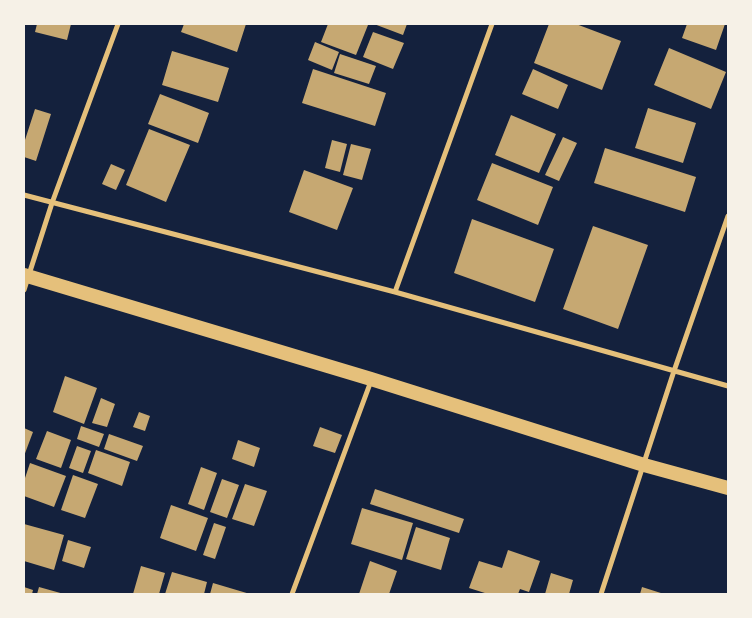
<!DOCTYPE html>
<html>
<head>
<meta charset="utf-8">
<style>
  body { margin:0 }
  #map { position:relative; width:752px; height:618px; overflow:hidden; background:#14213d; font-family:"Titillium Web",sans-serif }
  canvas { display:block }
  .frame { position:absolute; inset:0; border:25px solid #f6f1e7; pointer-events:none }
</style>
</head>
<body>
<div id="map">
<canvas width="752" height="618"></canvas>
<div class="frame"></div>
</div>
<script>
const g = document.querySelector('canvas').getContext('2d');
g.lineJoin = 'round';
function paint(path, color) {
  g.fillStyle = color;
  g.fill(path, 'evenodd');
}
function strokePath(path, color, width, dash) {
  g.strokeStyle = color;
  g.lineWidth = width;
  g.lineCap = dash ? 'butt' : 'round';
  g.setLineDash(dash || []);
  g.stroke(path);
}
paint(new Path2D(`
  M37 24H71L67 40 35 32Z
  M184 24H246L237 52 181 32Z
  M328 24 368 25 356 55 321 42Z
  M374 24H407L403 35Z
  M549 24H576L621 41 602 90 534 63Z
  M687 24H725L716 50 682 38Z
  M373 32 404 43 393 69 363 57Z
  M315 42 339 52 332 70 308 60Z
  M669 48 726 72 711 109 654 85Z
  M172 51 229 68 218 102 162 85Z
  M340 54 376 66 369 84 334 73Z
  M313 69 386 93 375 126 302 103Z
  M533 69 568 85 558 109 522 94Z
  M160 94 209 113 198 143 148 124Z
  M648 108 696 123 683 163 635 148Z
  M35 109 51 114 36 161 24 157V143Z
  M511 115 556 134 539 173 495 155Z
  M149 129 190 145 166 202 126 185Z
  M563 137 577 143 559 181 545 175Z
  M332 140 347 144 340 172 325 168Z
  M351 144 371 149 362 180 343 175Z
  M605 148 696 177 685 212 594 183Z
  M492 163 553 187 538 225 477 200Z
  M111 164 125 170 116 190 102 184Z
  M304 170 353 188 337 230 289 212Z
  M472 219 554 249 535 302 454 273Z
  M593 226 648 245 618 329 563 309Z
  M65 376 97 388 84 424 53 412Z
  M101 398 115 404 107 427 92 423Z
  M139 412 150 416 145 431 133 427Z
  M81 426 104 434 99 447 77 439Z
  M320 427 342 435 335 453 313 446Z
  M24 428 33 432 24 456Z
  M47 431 71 440 61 468 36 459Z
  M109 434 143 446 137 461 104 449Z
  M238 440 260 448 254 467 232 459Z
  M77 446 91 451 83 473 69 468Z
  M96 450 130 462 122 486 88 473Z
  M30 463 66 476 54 507 24 496V481Z
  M201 467 217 473 204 510 188 504Z
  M73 475 98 484 85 518 61 510Z
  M222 479 239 485 227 518 210 512Z
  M245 484 267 491 254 526 232 519Z
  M375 489 464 519 459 533 370 504Z
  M171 505 208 518 196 551 160 538Z
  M362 508 413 523 402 560 351 544Z
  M214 523 226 527 215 559 203 555Z
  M24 524 64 535 54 570 24 561Z
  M416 527 450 538 441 570 406 559Z
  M68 540 91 547 84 568 62 561Z
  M508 550 540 561 529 592 520 589 518 594H488L469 588 479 561 502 568Z
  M370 561 397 571 389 594H359Z
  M141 566 165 573 159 594H133Z
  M172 572 207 582 204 594H165Z
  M551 573 573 580 569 594H545Z
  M213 583 250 594H210Z
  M24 587 33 590 32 594H24Z
  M39 587 64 594H37Z
  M642 587 664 594H640Z`), '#c6a872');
strokePath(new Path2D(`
  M24 195 395 292 728 386
  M24 290 52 203 118 24
  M395 292 492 24
  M292 594 371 381
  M601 594 674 371 728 216`), '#e5c07b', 5);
strokePath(new Path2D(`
  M24 275 371 379 644 465 728 488`), '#e5c07b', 14);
</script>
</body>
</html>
